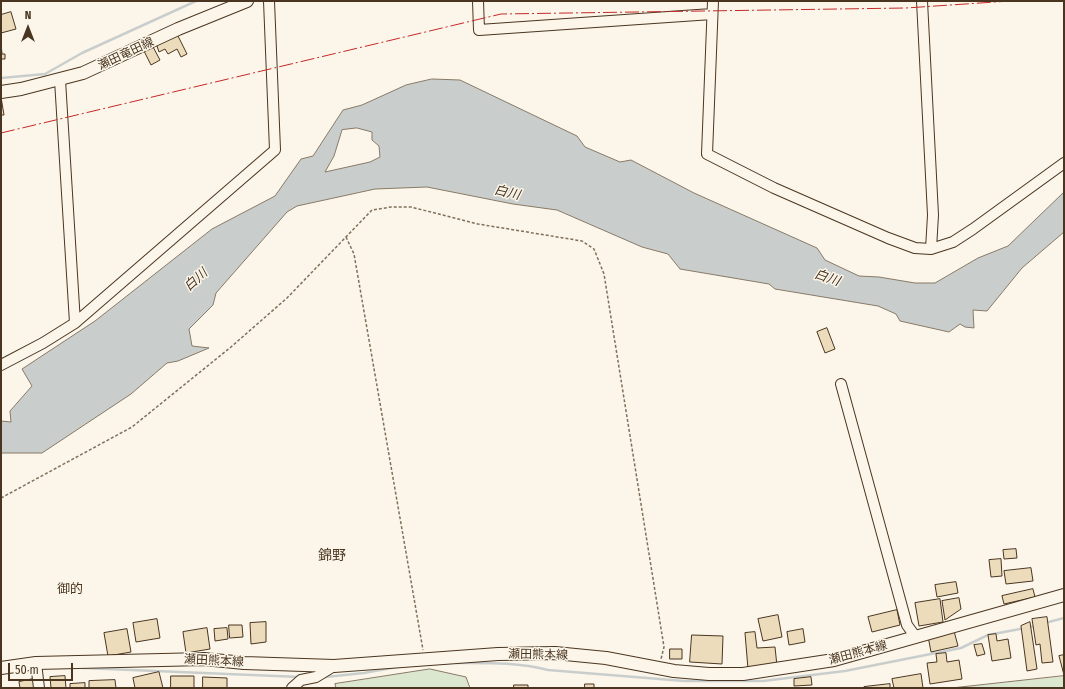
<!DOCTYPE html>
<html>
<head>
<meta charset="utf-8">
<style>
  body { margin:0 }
  #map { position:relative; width:1065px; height:689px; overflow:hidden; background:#fbf6e9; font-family:"Fira Sans Condensed",sans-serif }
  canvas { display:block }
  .frame { position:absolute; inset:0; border:2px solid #4a3520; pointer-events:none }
  .north { position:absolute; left:8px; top:8px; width:40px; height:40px; -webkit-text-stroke:3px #fbf6e9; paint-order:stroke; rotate:0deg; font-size:11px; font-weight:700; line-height:16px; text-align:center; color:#4a3520 }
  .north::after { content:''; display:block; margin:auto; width:14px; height:18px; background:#4a3520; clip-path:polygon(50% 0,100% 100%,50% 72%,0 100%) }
  .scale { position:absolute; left:8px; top:663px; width:65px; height:18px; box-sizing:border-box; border:2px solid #4a3520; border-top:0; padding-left:5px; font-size:12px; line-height:14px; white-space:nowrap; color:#4a3520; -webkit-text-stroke:3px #fbf6e9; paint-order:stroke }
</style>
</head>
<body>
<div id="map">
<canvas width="1065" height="689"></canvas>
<div class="frame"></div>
<div class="north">N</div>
<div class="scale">50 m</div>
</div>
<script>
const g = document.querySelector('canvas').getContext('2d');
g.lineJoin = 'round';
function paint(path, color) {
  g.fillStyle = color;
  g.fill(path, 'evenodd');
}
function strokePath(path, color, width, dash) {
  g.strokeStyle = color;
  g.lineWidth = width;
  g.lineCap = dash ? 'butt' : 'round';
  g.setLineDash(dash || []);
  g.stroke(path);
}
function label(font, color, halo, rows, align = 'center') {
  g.font = font + ' "Fira Sans Condensed","Noto Sans JP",sans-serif';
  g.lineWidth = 3;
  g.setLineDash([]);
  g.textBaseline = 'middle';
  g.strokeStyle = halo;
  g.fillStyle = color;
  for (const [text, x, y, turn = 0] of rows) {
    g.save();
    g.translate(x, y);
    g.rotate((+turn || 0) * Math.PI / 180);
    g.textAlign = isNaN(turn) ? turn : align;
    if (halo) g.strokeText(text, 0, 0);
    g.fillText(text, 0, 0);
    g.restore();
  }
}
const green = new Path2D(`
  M430 669 466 677 470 688H336L335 684Z
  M1064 676V688H952Z`);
paint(green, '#dce7d0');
strokePath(green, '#887966', 1);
const water = new Path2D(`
  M432 79 460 80 577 136 585 147 620 162 631 160 694 193 817 248 825 260 859 276 879 277 915 283H935L978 258 1008 246 1064 192V232L1022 268 987 311 973 310 974 328 965 327 960 324 949 332 900 321 896 314 878 306 775 289 769 284 680 269 668 254 642 247 557 210 513 204 427 187 375 189 297 206 287 212 216 293 213 305 189 329 192 346 209 348 178 361 167 363 131 394 42 453H1V421L11 422 10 411 32 386 22 369 95 321 212 229 275 196 301 159 313 156 343 110 362 105 406 85ZM357 128 372 132V140L379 146 380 157 370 162 325 172 334 156 342 130Z`);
paint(water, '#c9cecd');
strokePath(water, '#887966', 1);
strokePath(new Path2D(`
  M1 78 45 74 82 53 196 1
  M1045 623 1064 618
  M456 663C487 663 517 662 548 670L684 681H763L845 671 961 648 988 635 1036 626
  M83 668 300 677
  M325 677 364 673 397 667`), '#c9cecd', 2.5);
const building = new Path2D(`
  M11 12 16 29 1 33V15Z
  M177 34 187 54 181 57 177 49 168 54 165 49 159 52 156 43Z
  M1 43 2 54H5V59H1Z
  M152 45 160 60 151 65 143 49Z
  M1 97 4 115H1Z
  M827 328 835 349 825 353 817 332Z
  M1016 549 1017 558 1004 559 1003 550Z
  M1001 559 1002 576 991 577 989 560Z
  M1031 568 1033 581 1006 584 1004 571Z
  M956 582 958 593 937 597 935 585Z
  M1033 589 1035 597 1004 604 1002 596Z
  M959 598 961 609 945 620 942 601Z
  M940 599 943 622 919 626 915 603Z
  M897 610 900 625 872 632 868 617Z
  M778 615 782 637 763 641 758 619Z
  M1047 617 1053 662 1042 663 1040 644 1036 645 1032 619Z
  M157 619 160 638 136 642 133 623Z
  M266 622V642L251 644 250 623Z
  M1030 622 1037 669 1027 671 1021 626Z
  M229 625H242L243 637 230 638Z
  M207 628 210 649 186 653 183 632Z
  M227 628 228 639 215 641 214 629Z
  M127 629 131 652 108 656 104 633Z
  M803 629 805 642 789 645 787 632Z
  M954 631 958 646 931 652 928 636Z
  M755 632 757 648 775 647 777 666 748 669 745 633Z
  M996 634 997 641 1008 639 1011 658 992 661 988 635Z
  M692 635 723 636 722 664 690 662Z
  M982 644 985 654 977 656 974 645Z
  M670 649H682V659H670Z
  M946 653 947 662 959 660 962 679 930 684 927 663 937 662 936 654Z
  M1064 655V675L1059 656Z
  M159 672 163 688H135L133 678Z
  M921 674 923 688H894L892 679Z
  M65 676 66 688H51L50 677Z
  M171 676H194V688H171Z
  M203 677 227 678V688H203Z
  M811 677 812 685 794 686V679Z
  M33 679 35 688H20L19 682Z
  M115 680 116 688H89V681Z
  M85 683V688H70V684Z
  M585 684H594V688H585Z
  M890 684V688H864V687Z
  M514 685H528V688H514Z`);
paint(building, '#ecdcbc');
strokePath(building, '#4a3520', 1);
const minor = new Path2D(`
  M478 1 479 30 712 14
  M713 1 707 154 774 188 888 238 915 248 931 249 953 242 973 229 1064 163
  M922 1 933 215 931 249
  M60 80 75 323
  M1 365 43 343 75 323 275 150 269 1
  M841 384 907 625 915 636
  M36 663 39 688
  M292 688 301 680 316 677 334 666`);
const major = new Path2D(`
  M1 92 21 89 83 73 178 29 247 1
  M1 668 36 663 204 659 244 663 334 666 498 654 555 653 606 658 674 671 709 674H743L834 660 1064 595`);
strokePath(minor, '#4a3520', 12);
strokePath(major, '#4a3520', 14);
strokePath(new Path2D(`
  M346 237 354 254 423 650
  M1 498 132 427 231 347 287 298 372 210 391 207H411L478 224 582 241 594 249 604 274 664 647 661 659`), '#7f6f5c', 1.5, [3, 2]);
strokePath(minor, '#fbf6e9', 10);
strokePath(major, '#fbf6e9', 12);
strokePath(new Path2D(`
  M1 133 501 14 906 8 1010 1`), '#c62828', 1, [14, 3, 2, 3]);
label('12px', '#4a3520', '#fbf6e9', [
  ["瀬田竜田線",126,54,-25],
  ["瀬田熊本線",858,653,-15],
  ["瀬田熊本線",538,655,1],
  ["瀬田熊本線",214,661,3]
]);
label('italic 13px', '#4a3520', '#fbf6e9', [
  ["白川",507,193,13],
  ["白川",827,278,19],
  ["白川",196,280,-42]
]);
label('13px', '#4a3520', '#fbf6e9', [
  ["御的",70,589]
]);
label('14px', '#4a3520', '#fbf6e9', [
  ["錦野",332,556]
]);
</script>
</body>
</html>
